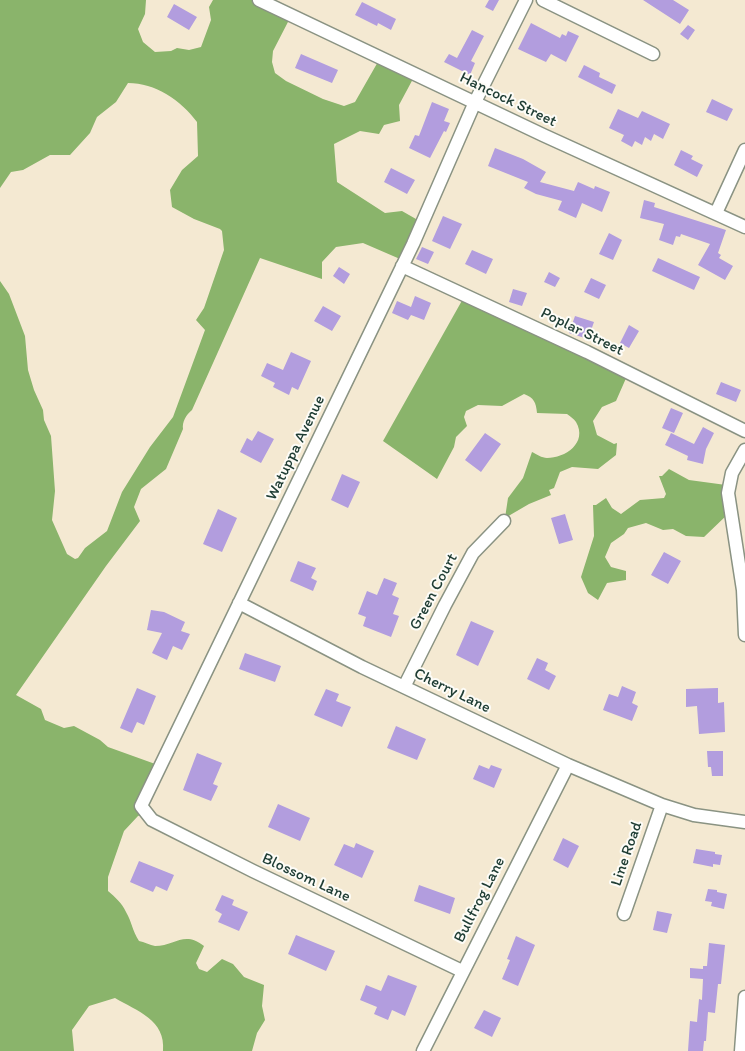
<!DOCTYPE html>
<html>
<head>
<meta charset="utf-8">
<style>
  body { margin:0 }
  canvas { display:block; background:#f4e9d2 }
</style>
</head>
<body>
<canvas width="745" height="1051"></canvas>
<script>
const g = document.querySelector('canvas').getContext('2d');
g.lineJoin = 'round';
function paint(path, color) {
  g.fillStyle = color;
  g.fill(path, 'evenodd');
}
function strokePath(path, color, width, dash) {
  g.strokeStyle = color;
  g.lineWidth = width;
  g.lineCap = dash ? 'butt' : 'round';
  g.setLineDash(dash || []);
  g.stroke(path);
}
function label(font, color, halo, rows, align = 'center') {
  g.font = font + ' Itim,sans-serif';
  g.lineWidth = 4;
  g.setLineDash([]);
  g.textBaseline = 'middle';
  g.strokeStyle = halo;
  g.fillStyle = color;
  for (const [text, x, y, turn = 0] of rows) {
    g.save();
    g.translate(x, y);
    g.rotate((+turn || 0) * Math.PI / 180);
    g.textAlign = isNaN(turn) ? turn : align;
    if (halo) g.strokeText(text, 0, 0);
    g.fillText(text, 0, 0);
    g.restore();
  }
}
paint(new Path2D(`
  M0 0H146L145 14 138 29 143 42 155 52 171 51 177 48 189 50 201 47 211 20 209 7 213 0H253L288 17 289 20 273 51 272 62 275 73 286 81 323 99 344 106 355 102 379 60 414 77 399 105 400 121 384 125 379 134 360 131 334 144 337 182 385 213 402 211 423 223 400 259 363 243 336 247 322 262V279L260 258 192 410C186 415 182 422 183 429L166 469 141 489 134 507 140 521 106 566 16 695 41 709 45 720 64 728 74 726 100 740 108 747 158 765 145 813 138 816 124 831 108 877V891C115 897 122 903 126 912 132 922 132 930 139 941 144 942 150 945 155 946 175 946 184 930 204 946L196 963 199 969 207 972 222 959 233 964 244 977 264 985 262 1006 265 1020 257 1033 252 1051H163C166 1020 137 1011 115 998L89 1006 72 1030 74 1051H0V281L9 294 25 336 28 370 34 390 43 410 44 420 51 436 55 491 52 520 67 554 75 559 78 558 85 548 107 531 122 492 150 447 173 417 205 330 196 320 204 308 224 250 222 231 220 229 194 219 172 207 170 190 182 170 198 156 197 122C181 100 155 83 128 83L116 102 97 117 90 133 70 155H50L23 170 11 172 0 188Z
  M464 297 627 376 616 401 602 407 593 421 597 435 614 444 617 443 616 455 598 469 572 467 560 472 554 488 549 490 551 495 529 504 505 518 508 498 523 478 532 452C536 454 542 458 547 458 565 458 588 443 576 422 574 419 570 416 567 414L537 413C536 402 534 398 524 394L502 406 478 405 466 411 464 417 467 426 456 437 454 447 437 479 383 441Z
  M669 469 689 480 726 485 728 514 704 537 686 536 673 529 663 530 646 523 628 528 624 534 611 543 605 557 611 567 626 571V580L607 583 598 600 588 593 581 577 594 536 593 505H596L606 498 612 508 621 514 640 500 664 498 666 494 659 476H662Z`), '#8ab46b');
paint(new Path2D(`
  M489 0H499L493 11 485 7Z
  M643 0H673L689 10 680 24Z
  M362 2 396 19 391 30 378 23 377 26 355 15Z
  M174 4 197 17 189 30 167 17Z
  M531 23 560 38 562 34 566 36 568 31 579 36 566 62 551 54 546 62 518 49Z
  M688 25 695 30 688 40 680 34Z
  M472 30 484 36 471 61 475 63 470 75 444 62 449 54 457 58Z
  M301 54 338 70 332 83 295 68Z
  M584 65 600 73 599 77 616 85 612 94 578 77Z
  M712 99 733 109 727 121 706 112Z
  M432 102 449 109 444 121 450 123 446 132 444 131 430 158 409 148 415 135 419 136Z
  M618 109 638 118 642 111 670 124 663 139 654 134 651 141 645 137 642 145 635 141 632 147 621 141 624 135 609 128Z
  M495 148 523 159 546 172 540 182 574 191 578 182 594 189 595 186 610 192 602 212 582 203 576 218 558 210 562 201 536 194 524 188 528 182 488 166Z
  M681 150 693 156 691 159 703 165 697 177 674 165Z
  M391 168 415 180 407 194 384 182Z
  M644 200 655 203 654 207 726 230 718 253 721 255 719 258 733 266 725 280 698 265 710 244 681 234 680 237 676 236 673 245 659 240 664 224 640 218Z
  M443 216 462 224 450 249 432 241Z
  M609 233 622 240 613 260 599 254Z
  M422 247 434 252 428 264 416 259Z
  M472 250 493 259 486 274 465 264Z
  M658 258 700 277 694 290 652 271Z
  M339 267 350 274 344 284 333 276Z
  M549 272 560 278 555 287 544 282Z
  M591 278 606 285 599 299 584 292Z
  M513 289 527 293 522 306 509 302Z
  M415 296 431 303 424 320 411 315 408 320 392 313 397 301 411 307Z
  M323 306 341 316 332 331 314 321Z
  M575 316 594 322 588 339 569 333Z
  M629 325 639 331 629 348 620 343Z
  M291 352 311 361 298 390 292 387 289 395 273 387 275 383 261 376 267 363 283 370Z
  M721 382 741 390 736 402 716 394Z
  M671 408 683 413 674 433 662 428Z
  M703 427 714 433 706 449 703 464 687 460 688 456 665 445 671 433 694 444Z
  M258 431 274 439 261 463 240 452 247 438 252 441Z
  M485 433 501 444 481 472 465 460Z
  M342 474 360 482 348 508 331 500Z
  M218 509 237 518 222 552 203 544Z
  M565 514 573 540 559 544 551 518Z
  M664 552 681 561 668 584 651 575Z
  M298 561 316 568 311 578 317 581 313 591 290 581Z
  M384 578 397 583 392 595 399 598 393 614 399 616 391 637 363 626 366 617 358 614 367 591 377 595Z
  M151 610 164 612 185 622 181 631 190 634 182 650 173 646 167 660 152 653 162 633 147 630Z
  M471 621 494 631 478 666 456 655Z
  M245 653 281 666 275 682 239 669Z
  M537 658 548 663 545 670 556 676 549 690 527 679Z
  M622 686 636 692 632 703 638 706 632 721 603 710 609 694 618 697Z
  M137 688 156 696 144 725 137 722 132 733 120 728Z
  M718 688V703L724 702 725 732 699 734 697 706 686 707V689Z
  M326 689 339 694 336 701 351 707 342 727 314 715Z
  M396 726 426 739 417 760 387 748Z
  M707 751H723V776H712L711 767H708Z
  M197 753 222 763 213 784 218 786 211 801 183 790Z
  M479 765 489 769 491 765 502 769 494 788 473 779Z
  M278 804 310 818 300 841 268 827Z
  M563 838 579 846 568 868 553 860Z
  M356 843 374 851 362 878 334 865 344 844 354 848Z
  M696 849 715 852V854L722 855 720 865 713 864V867L693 863Z
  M139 861 174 875 167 891 156 886 153 892 130 882Z
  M419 885 455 898 450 914 414 901Z
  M708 889 717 890V892L727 894 724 909 711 906 712 902 705 901Z
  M222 895 234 900 232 905 248 912 239 931 218 922 222 914 215 910Z
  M657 911 672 914 667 933 653 930Z
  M296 935 335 951 326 971 288 954Z
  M516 936 535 945 518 986 502 979 510 960 507 959Z
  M709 943 725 945 721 984H718L715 1013 708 1012 706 1041H704L703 1051H688L690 1021 697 1022 699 999 702 1000 703 979 690 978V968L703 969V966H707Z
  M388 975 417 986 405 1016 392 1010 388 1020 374 1014 377 1007 360 1000 366 985 381 991Z
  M484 1010 501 1018 492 1037 474 1028Z`), '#b29dde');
const minor = new Path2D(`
  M259 0 543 135 745 227
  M543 0 653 54
  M716 213 745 150
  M402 266 587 352 745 431
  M745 450 732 473 728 493 743 590 745 635
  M239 603 362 667 568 765 662 805 694 815 745 822
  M404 687 445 605 473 553 504 521
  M624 914 662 805
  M462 971 253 871 152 820 141 806 413 244 475 102 526 0
  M423 1051 568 765
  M741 1051 745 997`);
strokePath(minor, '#8a9383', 15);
strokePath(minor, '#fff', 12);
label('16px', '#1f3d34', '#fdfcf7', [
  ["Hancock Street",508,100,26],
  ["Poplar Street",582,332,26],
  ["Watuppa Avenue",296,448,-64],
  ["Green Court",434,592,-62],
  ["Cherry Lane",452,691,26],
  ["Line Road",627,854,-71],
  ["Blossom Lane",306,878,25],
  ["Bullfrog Lane",480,900,-63]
]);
</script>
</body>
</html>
